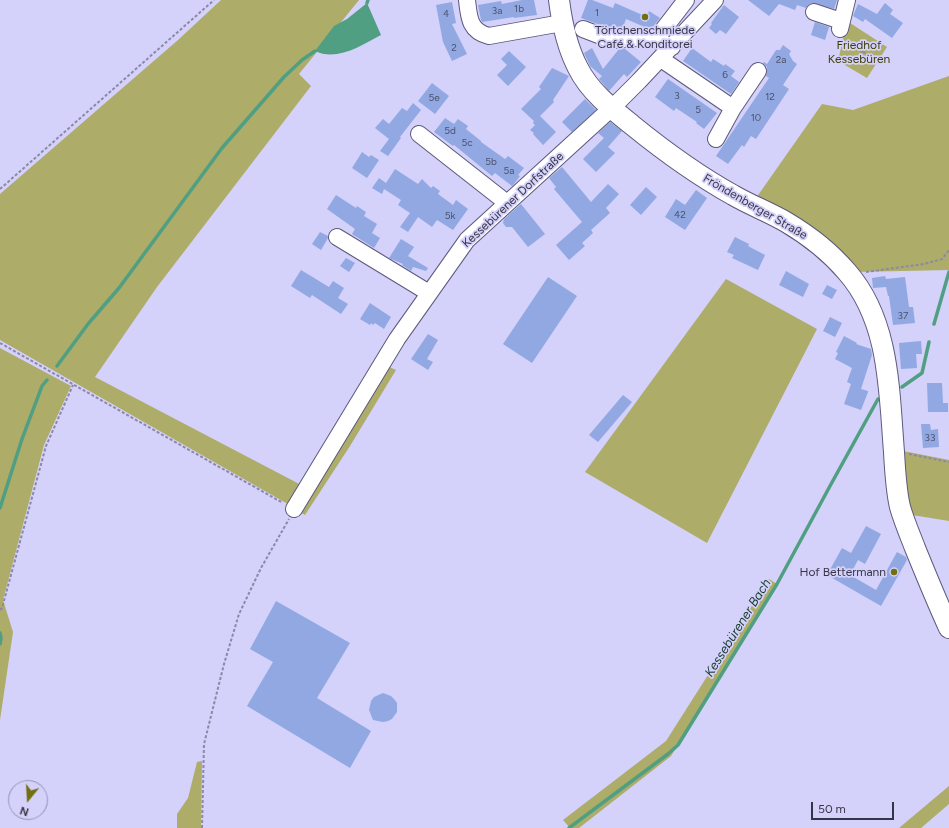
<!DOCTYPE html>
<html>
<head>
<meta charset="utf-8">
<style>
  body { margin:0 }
  #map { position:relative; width:949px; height:828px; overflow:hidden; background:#d4d1fa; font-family:Figtree,sans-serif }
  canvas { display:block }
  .north { position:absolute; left:8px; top:780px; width:40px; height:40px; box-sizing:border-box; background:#d4d1fa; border:1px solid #9593b2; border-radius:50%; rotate:198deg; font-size:11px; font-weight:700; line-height:16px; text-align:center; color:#363545 }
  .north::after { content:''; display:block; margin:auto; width:14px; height:18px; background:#726f11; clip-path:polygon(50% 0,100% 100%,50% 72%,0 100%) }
  .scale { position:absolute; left:811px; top:802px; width:83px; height:18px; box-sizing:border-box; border:2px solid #363545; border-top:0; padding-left:5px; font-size:12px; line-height:14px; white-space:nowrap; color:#363545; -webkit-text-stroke:3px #d4d1fa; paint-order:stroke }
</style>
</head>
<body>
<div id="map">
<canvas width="949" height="828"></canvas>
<div class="north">N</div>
<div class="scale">50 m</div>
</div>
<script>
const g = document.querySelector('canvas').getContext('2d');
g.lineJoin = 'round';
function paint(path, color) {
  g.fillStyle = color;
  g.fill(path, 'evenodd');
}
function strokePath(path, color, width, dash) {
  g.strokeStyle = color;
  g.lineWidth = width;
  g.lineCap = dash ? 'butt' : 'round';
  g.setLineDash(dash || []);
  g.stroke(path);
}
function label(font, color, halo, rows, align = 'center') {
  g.font = font + ' Figtree,sans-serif';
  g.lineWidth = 3.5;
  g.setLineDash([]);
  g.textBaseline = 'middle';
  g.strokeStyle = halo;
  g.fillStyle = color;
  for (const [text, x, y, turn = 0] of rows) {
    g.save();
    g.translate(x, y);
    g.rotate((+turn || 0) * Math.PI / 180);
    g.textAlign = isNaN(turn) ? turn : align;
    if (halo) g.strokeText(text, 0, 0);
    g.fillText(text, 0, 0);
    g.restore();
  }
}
paint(new Path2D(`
  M221 0H359L299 74 311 86 157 287 95 377 305 487 293 507 0 340V194L178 40Z
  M847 21 887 47 867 78 838 61Z
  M949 76V270L853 272 754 201 822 104 853 110Z
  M726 279 817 329 707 543 585 472Z
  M0 348 71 386 44 445 3 600 13 632 0 720Z
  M385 365 396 370 350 446 305 515 296 510Z
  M898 450 949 460V521L906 514Z
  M769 579 777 584 671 756 579 828H570L563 820 666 741Z
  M202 761 201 828H177V814L188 798 197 762Z
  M949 786V804L921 828H899Z`), '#adac69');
paint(new Path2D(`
  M367 3 381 35C362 45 337 62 315 51L334 26 347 19Z`), '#509f83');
strokePath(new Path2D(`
  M367 3 368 0
  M934 324 949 272
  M57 366 88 324 119 288 222 148 284 77 302 60 315 51
  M902 387 922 373 929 342
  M0 508 22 439 42 386 47 380
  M0 633 1 638 0 644
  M569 828 668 754 678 745 777 584 830 486 878 399`), '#509f83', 3.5);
paint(new Path2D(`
  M522 0H534L537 15 514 18V17L482 22 481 20 478 5 501 1 502 4Z
  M588 0H592L613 8 615 3 647 17 649 11 660 18 652 28H647L626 19 622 30H614L581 18Z
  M748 0H837L834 9 812 3 808 5 806 8 797 5 795 10 779 4 769 16Z
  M452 2 456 23 452 24 467 54 452 61 443 42 436 5Z
  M885 3 893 10 890 14 903 23 892 38 865 19 863 22 853 16 858 4 877 14Z
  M724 5 739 17 726 34 720 30 716 34 709 28 712 24 711 23Z
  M815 22 829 27 825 40 811 35Z
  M783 45 791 51 789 54 793 61 797 64 783 85 789 89 756 139 751 136 744 147 742 145 728 164 716 156 769 78 766 76 767 71V67L763 63 764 62 767 64 776 50H780Z
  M592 48 603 69 619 49H625L641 62 627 77 624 74 609 91 599 79 602 76 590 66 584 53Z
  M692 48 711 62 713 59 724 66 725 64 735 71 731 76 739 82 731 94 683 61Z
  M509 51 526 67 508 86 497 75 507 65 501 59Z
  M552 68 569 76 553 100 554 102 540 116 556 132 543 145 533 134 534 133 530 130 535 125 533 123 534 121 521 109 541 89 539 87Z
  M668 79 717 113 704 129 696 123 697 122 676 108 674 111 655 97Z
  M432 83 449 96 435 114 418 101Z
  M585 99 596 110 572 132 562 122Z
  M413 103 421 110 400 137 401 138 388 156 380 151 389 139 375 128 383 119 389 124 402 108 407 111Z
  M445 118 454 124 458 119 468 126 466 129 481 141V142L505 159 508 156 524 168 518 175 520 176 514 184 512 186 495 173 492 176 454 145 453 146 434 132Z
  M610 122 622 131 608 147 615 153 596 172 583 159 604 138 598 133Z
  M362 152 369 157 371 155 379 160 367 178 352 168Z
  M562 167 591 202 608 184 619 194 606 208 610 213 591 230 593 233 582 243 585 246 569 260 556 245 582 222 554 189 556 187 549 178Z
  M395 169 418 184 422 179 431 188 433 186 440 191 438 194 453 205 456 200 468 209 453 230 437 220 432 227 418 217 408 232 400 227 410 213 398 205 401 200 384 189 382 194 372 188 379 178 386 183Z
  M646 187 657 197 641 215 630 205Z
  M696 190 707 198 685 230 665 217 676 199 685 205Z
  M336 195 356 208 357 206 366 212 364 216 377 224 372 233 380 238 374 248 352 234 355 229 327 209Z
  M521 204 545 234 528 247 512 227H506L503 223 504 219Z
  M320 232 328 236V238L321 250 312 244Z
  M735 237 749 244 748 246 765 255 758 270 732 258 734 255 727 252Z
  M401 239 414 247 408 256 428 268 426 271 413 267 411 271 402 265 403 264 389 258Z
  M346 258 355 263 349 272 340 266Z
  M301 270 329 287 333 281 344 288 338 298 348 304 341 314 312 295 310 298 291 286Z
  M786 271 809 284 803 297 779 285Z
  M885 276 886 279 905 277 909 307H913L915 323 893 325 889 296H888L886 287 873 288 872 278Z
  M548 277 577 296 532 363 503 344Z
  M827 285 837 290 832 299 822 294Z
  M370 303 391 317 384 329 375 323 373 325 371 323 370 325 360 319Z
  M830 317 842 323 835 337 823 331Z
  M428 334 438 340 427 359 433 362 428 370 411 359Z
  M844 336 857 343 856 344 871 349 872 355 861 389 868 391V392L861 410 844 404 851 384 847 382 852 368 835 359 838 353 836 352Z
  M921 341 922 354H916L917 368 901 369 899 343Z
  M927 383H942L943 403H948V412H928Z
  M623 395 632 402 598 442 589 435Z
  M921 424H930L931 430 938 429 939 447 923 448Z
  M866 526 881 534 865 564 858 560 850 575 876 590 897 552 906 557 907 560 881 606 827 575 842 548 851 553Z
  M276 601 350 643 317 698 371 731 350 768 247 706 273 662 250 649Z
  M383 693 391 696 394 699 397 703V712L392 719 388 721 383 722 373 720 369 710 371 701 374 697Z`), '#91a8e2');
const minor = new Path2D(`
  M467 0C469 17 469 31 489 36L562 23
  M814 12 841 21
  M583 29 609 39 616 40 642 37 652 38 672 47
  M840 29 847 0
  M656 39 686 0
  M661 59 733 108
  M419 134 507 203
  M716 139 733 108 758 71
  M337 237 429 293
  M294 509 397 339 467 240 616 104 639 81 715 0`);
const major = new Path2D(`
  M559 0C562 24 567 47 578 68 590 92 612 109 632 125 664 151 697 175 733 195 750 205 769 212 786 222 808 235 830 252 847 272 890 321 889 391 894 452 895 470 896 490 900 507 904 521 910 535 915 548 926 575 937 602 949 628`);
strokePath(minor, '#5c597c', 18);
strokePath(major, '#5c597c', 22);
strokePath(new Path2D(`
  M846 41 875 59
  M859 57 862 51
  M0 189 214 0
  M866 272 924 264 942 259 949 250
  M0 343 283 503
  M909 454 949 462
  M0 610 2 608 46 446 73 385
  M202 828 204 744 224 664 239 614 261 568 289 519`), '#8b89a6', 2, [3, 2]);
strokePath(minor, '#fff', 16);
strokePath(major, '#fff', 20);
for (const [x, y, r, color] of [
  [645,17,4,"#726f11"],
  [894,572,4,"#726f11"]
]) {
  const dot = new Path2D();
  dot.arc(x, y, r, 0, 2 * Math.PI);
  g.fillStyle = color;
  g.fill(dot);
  strokePath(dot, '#d4d1fa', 1.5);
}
label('10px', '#4d526c', null, [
  ["1b",519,9],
  ["3a",497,11],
  ["1",597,13],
  ["4",446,14],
  ["2",454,48],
  ["2a",781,60],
  ["6",725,75],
  ["3",677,96],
  ["12",770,97],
  ["5e",434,98],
  ["5",698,110],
  ["10",756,118],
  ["5d",450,131],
  ["5c",467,143],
  ["5b",491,162],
  ["5a",509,171],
  ["42",680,215],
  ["5k",450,216],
  ["37",903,316],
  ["33",930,438]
]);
label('12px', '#363545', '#d4d1fa', [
  ["Törtchenschmiede",645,30],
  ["Café & Konditorei",645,44],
  ["Hof Bettermann",886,572,"right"]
]);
label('12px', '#3f3d06', '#d4d1fa', [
  ["Friedhof",859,45],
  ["Kessebüren",859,59]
]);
label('12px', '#363545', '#d4d1fa', [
  ["Kessebürener Dorfstraße",513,200,-43],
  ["Fröndenberger Straße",755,207,30]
]);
label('italic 13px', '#193d30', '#d4d1fa', [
  ["Kessebürener Bach",738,628,-58]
]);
</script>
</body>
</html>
